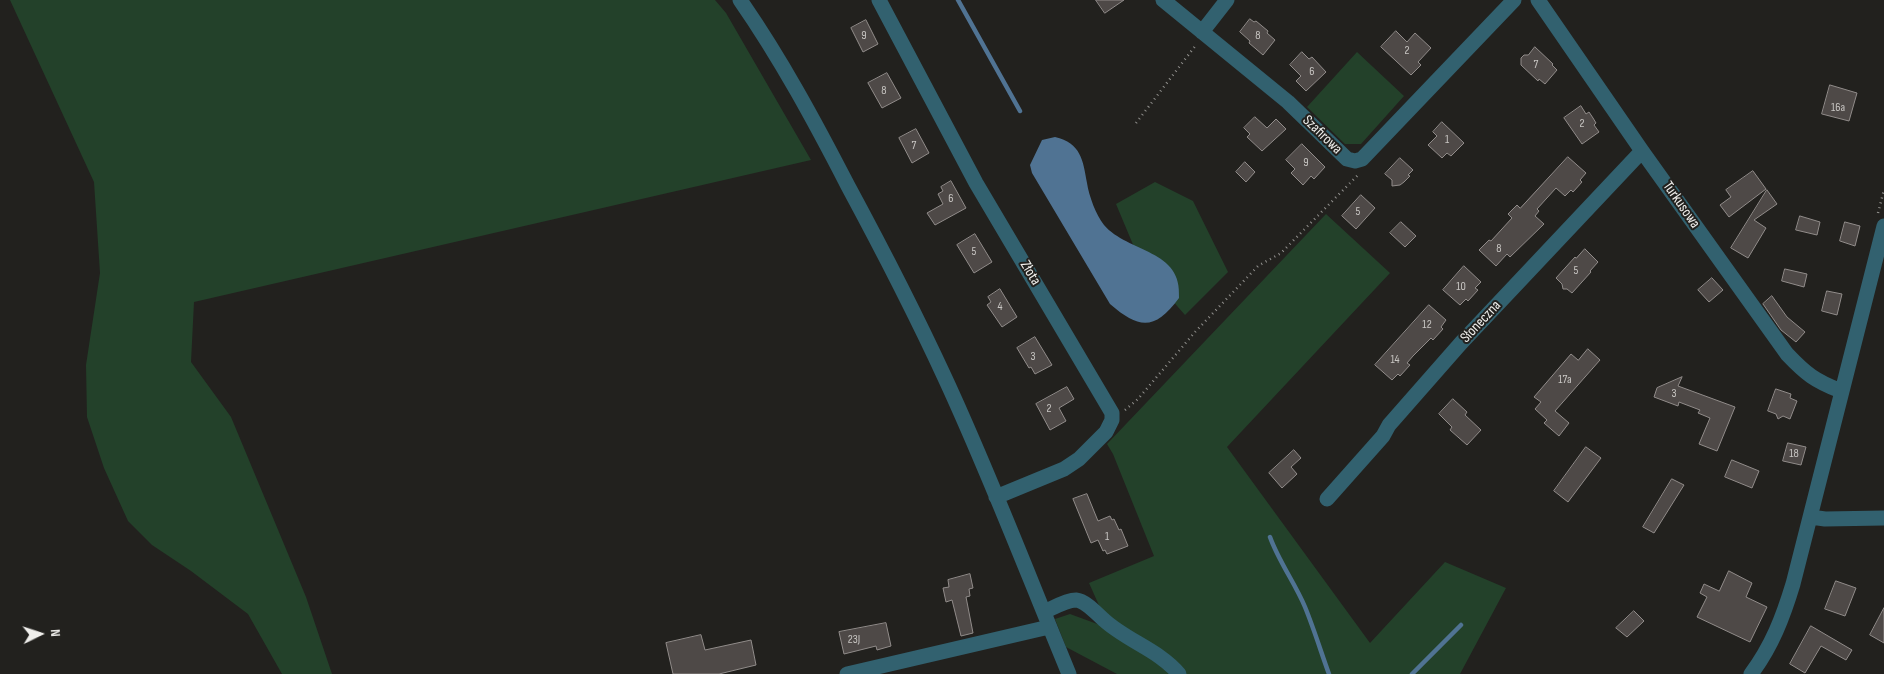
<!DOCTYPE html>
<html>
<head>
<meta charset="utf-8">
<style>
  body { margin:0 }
  #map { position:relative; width:1884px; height:674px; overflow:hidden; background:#22211e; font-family:"Sofia Sans Condensed",sans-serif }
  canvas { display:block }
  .north { position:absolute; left:15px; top:609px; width:50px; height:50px; -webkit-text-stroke:4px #22211e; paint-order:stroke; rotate:86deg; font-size:14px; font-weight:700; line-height:20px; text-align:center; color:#f0efec }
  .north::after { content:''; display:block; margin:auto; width:18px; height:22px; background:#f0efec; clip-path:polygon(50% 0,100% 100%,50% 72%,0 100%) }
</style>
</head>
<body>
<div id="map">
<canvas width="1884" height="674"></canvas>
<div class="north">N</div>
</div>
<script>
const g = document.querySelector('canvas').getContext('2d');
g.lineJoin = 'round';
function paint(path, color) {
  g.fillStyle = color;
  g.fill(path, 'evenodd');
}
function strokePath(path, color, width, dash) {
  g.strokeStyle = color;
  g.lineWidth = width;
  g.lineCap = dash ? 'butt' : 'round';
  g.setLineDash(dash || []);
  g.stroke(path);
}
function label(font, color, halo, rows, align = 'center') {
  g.font = font + ' "Sofia Sans Condensed",sans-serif';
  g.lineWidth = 4;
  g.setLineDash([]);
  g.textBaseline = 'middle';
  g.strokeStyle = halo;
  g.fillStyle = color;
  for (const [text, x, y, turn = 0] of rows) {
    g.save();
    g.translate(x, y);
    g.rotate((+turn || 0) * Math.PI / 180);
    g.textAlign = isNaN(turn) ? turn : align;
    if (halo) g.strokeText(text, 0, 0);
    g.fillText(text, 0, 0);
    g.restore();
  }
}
paint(new Path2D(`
  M10 0H715L726 13 811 160 194 302 191 362 231 417 306 597 332 674H282L248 614 191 571 152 545 128 521 104 468 87 417 86 365 100 273 94 182Z
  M1357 52 1404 96 1361 144H1345L1307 107Z
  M1155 182 1193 201 1228 272 1185 315 1142 266 1116 204Z
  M1326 214 1390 273 1227 447 1370 643 1445 562 1506 588 1460 674H1186L1102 612 1089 583 1154 556 1113 454 1107 444Z
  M1070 614 1100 625 1174 674H1117L1066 647 1055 619Z`), '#23412a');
paint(new Path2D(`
  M1055 137C1081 143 1083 160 1087 183 1089 196 1096 215 1104 225 1128 253 1183 249 1179 298 1155 330 1140 330 1110 304L1032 173 1030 165 1042 140Z`), '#507393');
strokePath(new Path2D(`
  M958 0 1020 111
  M1270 537C1279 562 1295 583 1305 607 1314 629 1321 652 1329 674
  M1412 674 1461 625`), '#507393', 4.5);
const building = new Path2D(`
  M1096 0H1124L1105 13Z
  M1250 19 1254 22 1256 21 1268 31 1267 33 1275 40 1263 55 1249 43 1250 41 1240 32Z
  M866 20 878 44 863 52 851 28Z
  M1396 31 1407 42 1415 33 1431 48 1418 62 1421 65 1411 75 1381 47Z
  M1535 47 1553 64 1552 65 1557 70 1545 84 1539 79 1538 81 1521 65V58L1524 55H1528Z
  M1302 52 1309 59 1312 57 1326 72 1306 91 1296 81 1301 76 1290 65Z
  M887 73 901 98 882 108 868 83Z
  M1830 85 1857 93 1849 121 1822 114Z
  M1581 106 1586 114 1589 112 1593 118 1596 123 1594 125 1599 132 1582 144 1564 118Z
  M1255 117 1267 128 1276 119 1286 129 1262 151 1247 137 1250 134 1244 128Z
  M1442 122 1464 143 1451 156 1447 153 1442 158 1428 145 1437 136 1433 132Z
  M916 129 929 153 912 163 899 138Z
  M1302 144 1325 167 1314 179 1311 176 1303 185 1291 173 1295 169 1286 160Z
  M1568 157 1586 173 1580 180 1582 182 1573 192 1571 190 1565 196 1556 188 1537 209 1539 211 1535 216 1544 224 1510 257 1507 254 1496 266 1479 250 1489 240 1491 241 1512 218 1508 214 1517 205 1520 208Z
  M1400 158 1413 170 1408 175 1410 176 1404 182 1400 185 1392 186V180L1385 174Z
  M1245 162 1255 172 1246 182 1236 172Z
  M1753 171 1766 189 1729 217 1720 205 1731 197 1726 190Z
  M951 181 966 208 935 225 927 213 943 204 938 194 943 191 941 187Z
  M1767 190 1777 204 1754 220 1766 228 1748 258 1731 248Z
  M1361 195 1375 208 1356 229 1342 216Z
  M1800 216 1820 222 1817 235 1796 230Z
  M1401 222 1416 236 1405 247 1390 233Z
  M1845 222 1860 226 1855 246 1840 241Z
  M975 234 992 262 974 273 957 245Z
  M1585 249 1598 262 1590 271 1591 272 1572 293 1567 289H1563L1562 284 1556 278 1575 257 1576 258Z
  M1464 266 1481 282 1475 288 1478 290 1468 301 1466 299 1460 305 1443 290Z
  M1785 269 1807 274 1804 287 1782 281Z
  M1712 278 1723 290 1709 302 1698 290Z
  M1000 289 1017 317 1002 327 987 305 991 302 988 297Z
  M1827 291 1842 294 1837 315 1822 311Z
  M1772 296 1787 317 1805 332 1796 342 1781 330 1763 304Z
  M1429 305 1446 320 1441 327 1443 329 1433 340 1431 338 1413 356 1407 363 1410 365 1400 376 1398 374 1392 380 1375 365Z
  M1035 337 1052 365 1035 374 1031 367 1029 368 1017 348Z
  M1588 349 1600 360 1555 411 1569 423 1559 436 1544 423 1547 420 1535 409 1541 402 1534 397 1571 354 1578 360Z
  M1682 377 1678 386 1735 407 1717 451 1699 444 1710 418 1698 413 1700 410 1679 402 1678 406 1654 397 1657 388Z
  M1067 387 1074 399 1059 408 1066 421 1050 430 1036 404Z
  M1776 389 1791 394 1790 398 1797 401 1790 419 1783 416 1778 419 1776 414 1768 411Z
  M1453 399 1467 412 1465 415 1481 430 1467 445 1450 430 1452 427 1439 414Z
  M1788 443 1806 447 1801 465 1783 461Z
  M1586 447 1601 458 1568 502 1554 491Z
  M1294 450 1301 458 1291 467 1297 474 1282 488 1269 473Z
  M1732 460 1759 471 1752 488 1725 477Z
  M1672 479 1684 485 1654 533 1643 527Z
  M1087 494 1098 521 1110 516 1112 520 1114 519 1119 530 1121 529 1128 546 1107 554 1105 550 1103 551 1098 540 1091 543 1073 499Z
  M1729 571 1752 583 1746 597 1767 607 1750 642 1697 617 1707 597 1700 593 1704 584 1719 591Z
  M970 574 973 588 969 589 970 596 966 597 973 633 961 636 952 600 946 602 943 588 949 587 948 580Z
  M1836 581 1856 588 1845 616 1825 609Z
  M1884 608V643L1870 635Z
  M1634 611 1644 621 1627 637 1616 628Z
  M886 623 891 646 877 650 876 646 844 654 839 632Z
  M1811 626 1852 650 1846 660 1821 646 1805 673 1790 664Z
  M701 635 705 650 751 640 756 665 719 674H673L666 643Z`);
paint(building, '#4e4947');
strokePath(building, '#918c8a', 1);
strokePath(new Path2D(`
  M1136 123 1196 45
  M1878 213 1884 190
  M1125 410 1138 399 1195 332 1258 266 1281 253 1358 175`), '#92918e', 2.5, [1, 4]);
strokePath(new Path2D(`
  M740 0C781 59 815 122 848 186 882 249 915 313 945 378 990 475 1028 575 1069 674
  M879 0 976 183 1112 413V420L1106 432 1079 459 1064 469 996 497
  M1163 0 1288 102 1347 159 1355 161 1362 159 1514 0
  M1538 0 1642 151 1787 354C1806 374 1815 381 1841 391
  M1202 32 1227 0
  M1327 499 1383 436 1389 425 1461 343 1642 151
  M1811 517 1825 519 1884 518
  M1044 612C1053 608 1066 600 1076 600 1086 601 1097 614 1104 620 1127 641 1159 650 1179 674
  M847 674 1049 627
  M1751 674C1772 646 1783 617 1793 584L1884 226`), '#32616f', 15);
label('12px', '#c8c6c3', null, [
  ["9",864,36],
  ["8",1258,36],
  ["2",1407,51],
  ["7",1536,65],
  ["6",1312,72],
  ["8",884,91],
  ["16a",1838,108],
  ["2",1582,124],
  ["1",1447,140],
  ["7",914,146],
  ["9",1306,163],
  ["6",951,199],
  ["5",1358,212],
  ["8",1499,249],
  ["5",974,252],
  ["5",1576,271],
  ["10",1461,287],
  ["4",1000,307],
  ["12",1427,325],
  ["3",1033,357],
  ["14",1395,360],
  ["17a",1565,380],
  ["3",1674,394],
  ["2",1049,409],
  ["18",1794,454],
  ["1",1107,537],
  ["23J",854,640]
]);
label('15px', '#f0efec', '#22211e', [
  ["Szafirowa",1322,135,44],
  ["Turkusowa",1681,205,55],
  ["Złota",1030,273,59],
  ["Słoneczna",1481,322,-47]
]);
</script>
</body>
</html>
